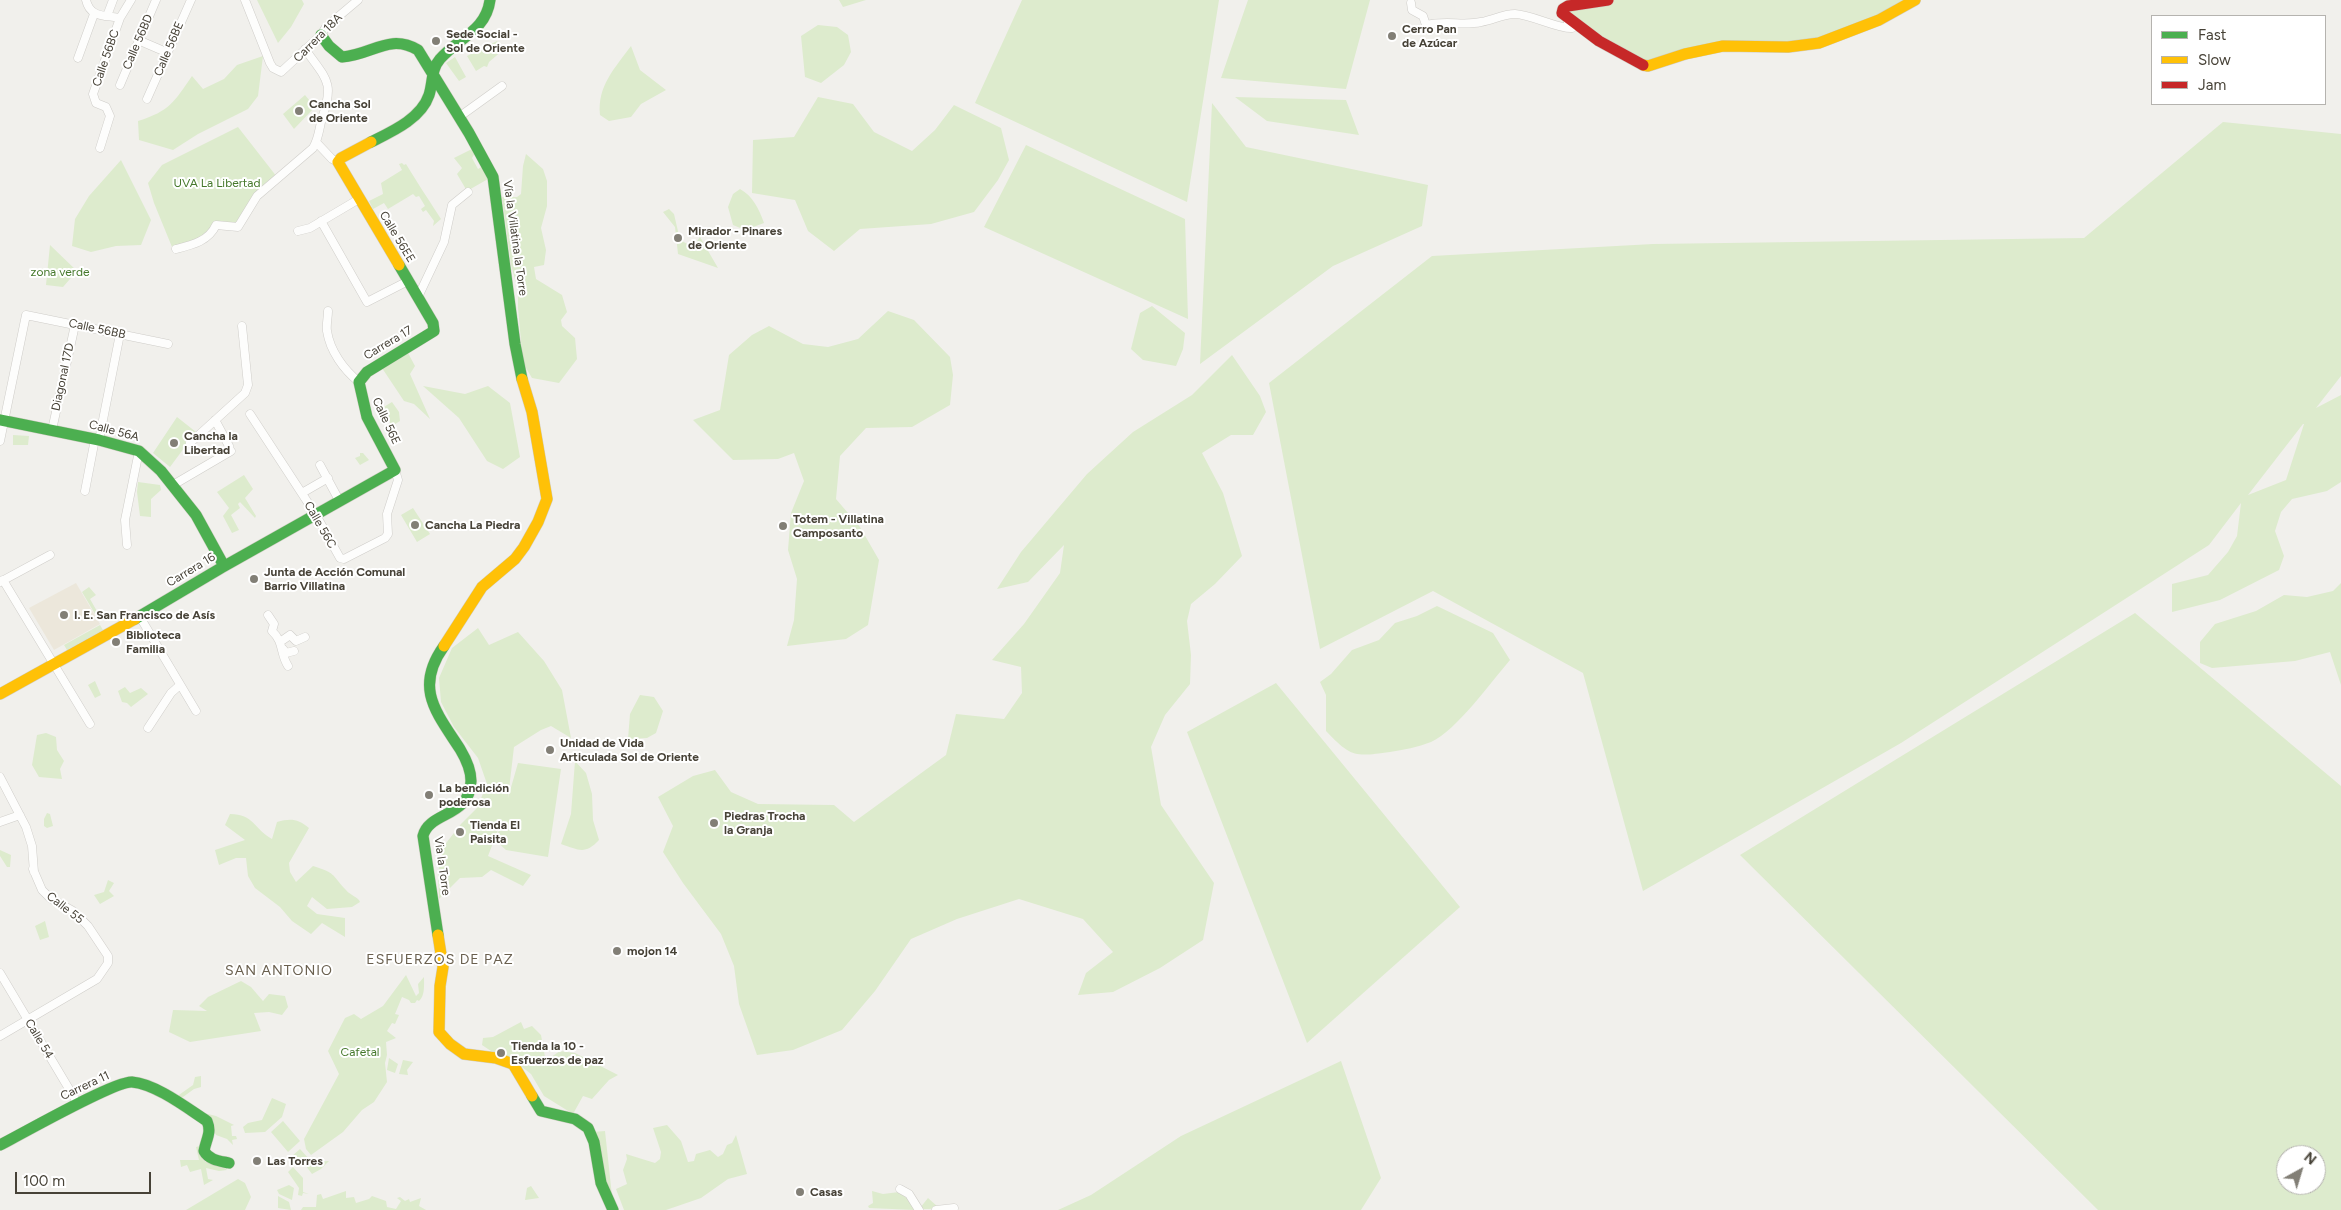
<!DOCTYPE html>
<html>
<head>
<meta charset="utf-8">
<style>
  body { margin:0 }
  #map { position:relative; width:2341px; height:1210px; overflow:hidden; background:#f1f0ec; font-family:Figtree,sans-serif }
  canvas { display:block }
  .legend { position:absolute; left:2151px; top:15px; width:175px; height:90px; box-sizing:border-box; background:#fff; border:1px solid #b5b3af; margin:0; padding:6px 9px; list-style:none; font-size:15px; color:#474237 }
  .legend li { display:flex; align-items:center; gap:10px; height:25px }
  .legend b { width:25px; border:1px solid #b5b3af }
  .north { position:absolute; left:2276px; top:1145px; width:50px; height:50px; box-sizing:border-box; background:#fff; border:1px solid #b5b3af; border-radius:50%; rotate:39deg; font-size:14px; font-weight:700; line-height:20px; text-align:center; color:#474237 }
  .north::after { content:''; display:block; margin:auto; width:18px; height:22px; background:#827f76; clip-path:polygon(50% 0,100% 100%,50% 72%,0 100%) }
  .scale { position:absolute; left:15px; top:1172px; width:136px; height:22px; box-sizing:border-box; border:2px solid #474237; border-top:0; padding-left:6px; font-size:15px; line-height:18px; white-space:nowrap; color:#474237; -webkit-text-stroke:4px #fff; paint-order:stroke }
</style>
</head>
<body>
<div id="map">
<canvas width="2341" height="1210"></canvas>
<ul class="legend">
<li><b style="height:6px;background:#4caf50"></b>Fast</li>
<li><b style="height:6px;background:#ffc107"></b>Slow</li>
<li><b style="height:6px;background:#c62828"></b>Jam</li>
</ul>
<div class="north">N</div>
<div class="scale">100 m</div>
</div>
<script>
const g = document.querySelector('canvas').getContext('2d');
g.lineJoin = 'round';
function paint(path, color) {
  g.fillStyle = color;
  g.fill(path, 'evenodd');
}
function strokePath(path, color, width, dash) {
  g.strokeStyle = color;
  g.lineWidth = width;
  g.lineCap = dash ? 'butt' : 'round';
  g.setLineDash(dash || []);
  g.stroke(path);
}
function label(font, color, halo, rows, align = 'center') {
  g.font = font + ' Figtree,sans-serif';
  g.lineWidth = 4;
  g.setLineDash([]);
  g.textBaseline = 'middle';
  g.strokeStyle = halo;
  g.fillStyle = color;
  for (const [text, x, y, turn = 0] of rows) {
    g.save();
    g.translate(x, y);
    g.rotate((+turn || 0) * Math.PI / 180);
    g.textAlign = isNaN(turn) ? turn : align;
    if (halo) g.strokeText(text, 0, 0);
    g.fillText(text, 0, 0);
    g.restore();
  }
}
paint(new Path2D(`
  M76 583 100 624 54 650 29 608Z`), '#ece7db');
paint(new Path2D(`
  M257 0H302L304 4 291 27 278 43Z
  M839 0H866L843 7Z
  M1022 0H1219L1187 202 975 103Z
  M1248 0H1370L1346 89 1221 78Z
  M1608 0H1915L1819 43 1723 46 1640 65 1563 9Z
  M818 25 837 27 848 35 851 52 844 65 821 83 805 77 801 36Z
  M497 41 503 50 489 62 487 67 484 66 476 71 467 56Z
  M631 46 640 70 666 90 641 104 631 117 609 121 600 115C597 86 615 68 631 46Z
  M263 56 258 96 248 109 198 134 173 150 139 140 138 121C170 111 174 102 192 76L203 89 224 79 237 65Z
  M455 57 466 77 459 81 446 63Z
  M305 95 315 107 294 129 283 114Z
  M818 97 853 104 874 132 912 151 935 130 954 105 1001 128 1009 160 998 180 974 212 931 224 860 229 834 251 808 231 795 200 752 193 753 140 794 137Z
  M1235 97 1346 100 1359 135 1267 121Z
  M1212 103 1246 147 1428 185 1422 226 1333 266 1200 364Z
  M2223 122 2341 134V376L2316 408 2341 395V482L2327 491 2292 499 2281 512 2275 531 2284 556 2279 570 2220 600 2172 612V584L2208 575 2228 552 2237 536 2241 503 2209 545 1901 743 1643 891 1583 673 1433 591 1320 649 1269 383 1432 256 1653 244 2084 238ZM2304 424 2286 480 2248 495 2303 424Z
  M238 127 277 177 240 223 213 230 188 244 172 247 154 203 148 183 162 165Z
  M1026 145 1185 219 1188 319 984 227Z
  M472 149 475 153 472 158 478 169 483 166 488 179 467 191 457 174 462 168 454 158Z
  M526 154 543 169 547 181V206L541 228 546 250 544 265 534 267 536 279 562 295 567 312 561 320 562 326 575 338 577 359 559 383 532 378 523 363 518 308V290L511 265 502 197H517L521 194 523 166Z
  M121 160 151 220 141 245 116 246 91 252 72 246 75 219 89 196Z
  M402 163 404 165 406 164C418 184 429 200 441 219L433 226 434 221 426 210 423 212 421 209 425 206 419 196 416 197 413 194 388 209 384 203 373 209 369 201 383 194 381 183 402 170 399 164Z
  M740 189C753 196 759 209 764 223L745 230 733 225 728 207 733 194Z
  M669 209 674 214 680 240 693 247 700 237 718 268 678 254 675 227 663 212Z
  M50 245 77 271 63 287 46 285Z
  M1152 306 1185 333 1183 349 1176 366 1143 360 1131 349 1140 313Z
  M888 311 914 320 950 357 953 375 950 405 912 427 866 428 840 456 836 499 860 527 879 560 868 625 846 639 787 646 794 620 797 579 788 550 791 513 804 481 794 453 778 459 733 460 693 420 720 410 729 355 752 335 769 326 803 344 828 347 858 339Z
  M408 353 415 366 410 374 430 419 414 404 404 401 382 368Z
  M1232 355 1260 396 1266 412 1253 435H1231L1202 453 1223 493 1242 556 1215 584 1191 604 1187 621 1191 655 1190 684 1165 715 1151 747 1161 805 1214 883 1203 940 1160 968 1113 992 1078 995 1086 973 1113 952 1083 919 1019 899 957 919 911 939 875 991 842 1030 793 1050 757 1055 739 1004 734 966 721 934 683 883 663 852 673 826 658 797 693 776 715 770 731 792 758 804 834 805 854 822 946 755 956 714 1004 719 1022 693 1021 667 992 660 1024 624 1060 573 1064 545 1028 582 997 589 1021 552 1087 474 1133 432 1192 395Z
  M423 386 465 394 488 386 510 403 520 457 503 469 487 461 459 418Z
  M392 402 399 412 400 421 392 426 382 408Z
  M177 417 196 432 170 467 153 453Z
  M13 435 29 436 28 445H13Z
  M360 453H363L369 460 360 465 355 458 360 456Z
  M244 475 253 489 245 498 256 516 255 518 240 502 238 504 240 508 231 515 239 530 232 533 223 516 229 508 217 492Z
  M138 482 160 485 161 490 151 499V517L140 516 137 492Z
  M413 508 430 534 417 542 401 515Z
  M2341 583V685L2330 652 2295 661 2212 668 2200 663V642L2215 624 2256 611 2284 595 2307 597 2333 591Z
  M89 587 96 595 90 599 98 613 95 614 82 592Z
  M1437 606 1493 633 1510 660C1491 682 1456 731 1431 742 1418 747 1403 750 1390 752 1354 757 1351 757 1326 731V695L1320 682 1331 674 1352 650 1379 640 1395 623 1417 616Z
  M2135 613 2341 786V1210H2098L1740 855ZM2286 1155H2316V1185H2286Z
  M100 625 103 630 67 650 64 645Z
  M478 628 489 645 518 632 544 661 562 690 571 738 551 726 541 730 514 747 508 798 518 763 561 769 548 857 506 850 496 841 501 822 488 856 531 875 523 886 491 870 482 877 460 878 439 899 438 873 443 847 461 824 477 808 487 784 478 758 454 727 441 702 439 678 452 648Z
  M95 681 101 695 95 698 88 685Z
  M1276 683 1460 907 1307 1043 1187 732Z
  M125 687 130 693 141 688 148 694 131 707 127 703 122 702 118 691Z
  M640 695 654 697 663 711 656 733 647 738 628 739 630 714Z
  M46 733 56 737 57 750 64 761 60 769 62 779 39 777 32 765 37 735Z
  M575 761 586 773 592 794 593 820 599 840C585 855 579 850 561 844L571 814Z
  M47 813 50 814 53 826 47 828 44 826V819Z
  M230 814C254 814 254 829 272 839L277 822C291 818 298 819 309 828L289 863 290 872 296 882 313 866C336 873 331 874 346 890 349 894 355 896 359 900L360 902 352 907 327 909 312 897 307 906 317 914 345 918V937L322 923 311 934 292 921 280 907 255 888 248 876 246 858H236L219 865 215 850 245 840 225 825Z
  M0 850 11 855 10 867H7L0 856Z
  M108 880 114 883 109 891 114 896 100 904 94 895 104 892Z
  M45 921 49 937 40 940 35 926Z
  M406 975 416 996 419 993 418 984 424 977C424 985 425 996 419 1001L417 1000 415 1003H411L409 1000 402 997 395 1014 399 1015 395 1024 392 1023 387 1031 396 1038 386 1042 387 1055 385 1063 387 1082 374 1102 362 1110 343 1132 311 1155 306 1149 304 1139 339 1074 328 1051 345 1018 354 1014 361 1019 383 1006Z
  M241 981 251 987 263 1001 269 994 285 996 288 1007 282 1015 269 1012 254 1013 261 1031 190 1042 169 1032 173 1010 207 1011 199 1006 208 997Z
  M521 1022 524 1029 532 1026 541 1035 545 1057H551L560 1051 575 1053 618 1075 609 1080 592 1099 583 1096 573 1114 544 1096 531 1074 513 1060 497 1055 482 1045 483 1038 493 1037Z
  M389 1058 398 1064 395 1073 387 1070Z
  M403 1060 413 1062 407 1070 408 1075 399 1074Z
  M1341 1061 1381 1178 1361 1210H1058L1091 1195 1181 1136Z
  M201 1076V1087L194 1089 183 1097H176L193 1085 195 1077Z
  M272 1098 286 1104 282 1117 265 1132 245 1133 243 1127 248 1123 262 1120Z
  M204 1113 216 1116 234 1125 231 1126 232 1136H236L237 1139 232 1140 233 1145 227 1139 216 1135Z
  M283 1121 300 1141 288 1152 271 1132Z
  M667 1125 681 1141 688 1162 694 1161 696 1154 710 1150 718 1157 723 1154 727 1145 732 1143 736 1135 747 1174 728 1179 701 1198 666 1210H624L616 1189 627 1184 623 1170 627 1159 626 1154 655 1163 660 1159 661 1152 653 1128Z
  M605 1131 613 1205 601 1176 593 1132Z
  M200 1146C200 1171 216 1159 227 1170L219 1171 206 1168 208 1179 213 1180 204 1185 201 1169 190 1172 187 1165 181 1167 180 1160H199L196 1147Z
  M300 1149 310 1160 302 1167 292 1156Z
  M329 1161 321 1169 312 1174 306 1166 314 1162Z
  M293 1167 303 1178V1192L309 1194 303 1193 302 1196 298 1195 299 1188 288 1172Z
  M238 1179 245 1183 251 1197 245 1210H186Z
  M289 1185 294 1188 292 1200 279 1194 277 1190Z
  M531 1186 539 1198 525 1200 527 1188Z
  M346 1191V1198L354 1197 356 1203 369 1199 372 1196 386 1201 387 1207 396 1209 401 1201 397 1198 400 1197 405 1201 409 1199 410 1202 421 1198 419 1206 426 1210H301L303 1207H316L317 1195 321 1194 323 1199Z
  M872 1191 883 1194 899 1192 908 1199 915 1210 869 1208 868 1206 873 1203Z
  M278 1196 289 1202 291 1210 278 1208Z
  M928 1198 938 1207C932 1209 925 1210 920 1208Z`), '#ddebcd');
const street = new Path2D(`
  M86 0C90 18 105 15 120 18L131 0
  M245 0 270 63 273 68 281 72 321 35 326 27 358 0
  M1411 3 1412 10 1423 16 1426 25C1446 20 1463 26 1481 22 1493 20 1503 14 1515 14 1533 15 1558 29 1572 28L1568 22
  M107 16 113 0
  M138 40 166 52
  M78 58 94 14
  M120 85 156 0
  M147 99 191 0
  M459 117 502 86
  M316 142 332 159 338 162
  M100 148 110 116 106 107 96 103 93 94 120 18
  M321 221 367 302 408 281
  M298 231 310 228 359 199
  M176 249C192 245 209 241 216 225L238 227 257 196 313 148C319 138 319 129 322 118 335 82 326 79 305 49
  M418 297 444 242 452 205 468 192
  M328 311C328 318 326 325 327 331 330 351 344 370 359 382
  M250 414 316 515 340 558 344 559 385 538 388 534 387 514 398 480 395 470
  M215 420 229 446
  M52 430 75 325
  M99 440 120 334
  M0 441 26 315 168 344
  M190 443 245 393 248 385 242 326
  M320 465 340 502
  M173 485 231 451
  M85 491 95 439
  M302 493 328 478
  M127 545 125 520 139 451
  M3 580 90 724
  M0 582 50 555
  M268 615 274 624 272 631C284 642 280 654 288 666
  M140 617 196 711
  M280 642 290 635 296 641 305 637
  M283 649 286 653 294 651
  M148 728 171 693 180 685
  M0 777 26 827 32 846 34 872
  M0 822 20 815
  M0 973 78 1104
  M0 1036 97 979 108 963V956L88 926 73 911 50 898 42 890 33 869
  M900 1189 909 1194 919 1210
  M936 1210 954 1208`);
const fast = new Path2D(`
  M321 35 329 46 342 57C372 55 389 33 418 50L469 133 493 177 515 344 522 379
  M371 142C391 132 421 119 429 95 433 83 431 69 440 59 458 38 486 31 490 0
  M0 420 99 440 139 451 161 471 196 515 224 566
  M135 619 221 568 395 470 367 417 359 382 367 372 434 331 433 323 399 265
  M438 935 423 836C429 811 470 818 471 781 471 770 466 759 460 749 436 712 414 688 444 646
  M532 1096 541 1111 575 1119 588 1128 594 1142 601 1183 613 1210
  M0 1145C22 1134 114 1081 132 1082 156 1084 187 1108 207 1121 212 1133 206 1139 204 1151 209 1160 220 1161 229 1163`);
const slow = new Path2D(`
  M1643 65 1648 66 1685 54 1723 46 1788 47 1819 43 1879 20 1915 0
  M371 142 341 158 338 162 399 265
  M444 646 482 587 515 559 524 547 538 522 547 499 532 412 522 379
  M0 694 135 619
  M438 935 443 967 440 986 439 1032 450 1044 464 1054 496 1058 513 1064 532 1096`);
const jam = new Path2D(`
  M1608 0 1568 6 1563 9 1562 13 1599 41 1643 65`);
strokePath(street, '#cfcdc9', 9);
strokePath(fast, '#d0cdc3', 12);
strokePath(slow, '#d0cdc3', 12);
strokePath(jam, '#d0cdc3', 12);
strokePath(street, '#fdfdfc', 8);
strokePath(fast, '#4caf50', 11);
strokePath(slow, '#ffc107', 11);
strokePath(jam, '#c62828', 11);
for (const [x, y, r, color] of [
  [1392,36,5,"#827f76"],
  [436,41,5,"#827f76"],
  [299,111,5,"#827f76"],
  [678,238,5,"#827f76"],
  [174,443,5,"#827f76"],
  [415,525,5,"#827f76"],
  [783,526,5,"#827f76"],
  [254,579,5,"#827f76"],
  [64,615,5,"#827f76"],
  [116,642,5,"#827f76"],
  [550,750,5,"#827f76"],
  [429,795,5,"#827f76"],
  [714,823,5,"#827f76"],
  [460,832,5,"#827f76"],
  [617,951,5,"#827f76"],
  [501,1053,5,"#827f76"],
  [257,1161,5,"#827f76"],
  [800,1192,5,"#827f76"]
]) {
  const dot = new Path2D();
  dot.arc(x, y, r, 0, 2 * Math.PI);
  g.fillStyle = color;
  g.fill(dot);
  strokePath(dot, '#fff', 2);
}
label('bold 12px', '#474237', '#fff', [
  ["Cerro Pan",1402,29],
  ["de Azúcar",1402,43],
  ["Sede Social -",446,34],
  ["Sol de Oriente",446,48],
  ["Cancha Sol",309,104],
  ["de Oriente",309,118],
  ["Mirador - Pinares",688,231],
  ["de Oriente",688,245],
  ["Cancha la",184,436],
  ["Libertad",184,450],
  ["Totem - Villatina",793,519],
  ["Camposanto",793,533],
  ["Cancha La Piedra",425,525],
  ["Junta de Acción Comunal",264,572],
  ["Barrio Villatina",264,586],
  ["I. E. San Francisco de Asís",74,615],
  ["Biblioteca",126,635],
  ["Familia",126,649],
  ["Unidad de Vida",560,743],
  ["Articulada Sol de Oriente",560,757],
  ["La bendición",439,788],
  ["poderosa",439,802],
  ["Piedras Trocha",724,816],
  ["la Granja",724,830],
  ["Tienda El",470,825],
  ["Paisita",470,839],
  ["mojon 14",627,951],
  ["Tienda la 10 -",511,1046],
  ["Esfuerzos de paz",511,1060],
  ["Las Torres",267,1161],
  ["Casas",810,1192]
], 'left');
label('12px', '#474237', '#fff', [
  ["Carrera 18A",318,38,-45],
  ["Calle 56BD",138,42,-67],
  ["Calle 56BE",169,49,-67],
  ["Calle 56BC",106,58,-71],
  ["Calle 56EE",397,237,59],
  ["Vía la Villatina la Torre",515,238,82],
  ["Calle 56BB",97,329,12],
  ["Carrera 17",388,343,-31],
  ["Diagonal 17D",63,377,-78],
  ["Calle 56E",386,421,65],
  ["Calle 56A",114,431,15],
  ["Calle 56C",320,525,60],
  ["Carrera 16",191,570,-31],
  ["Via la Torre",442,866,82],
  ["Calle 55",65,908,38],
  ["Calle 54",39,1039,59],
  ["Carrera 11",85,1086,-25]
]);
label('12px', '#45782b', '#fff', [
  ["UVA La Libertad",217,183],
  ["zona verde",60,272],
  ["Cafetal",360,1052]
]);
g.letterSpacing = '1px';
label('14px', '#6a604f', '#fff', [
  ["ESFUERZOS DE PAZ",440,960],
  ["SAN ANTONIO",279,971]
]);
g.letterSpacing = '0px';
</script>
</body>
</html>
